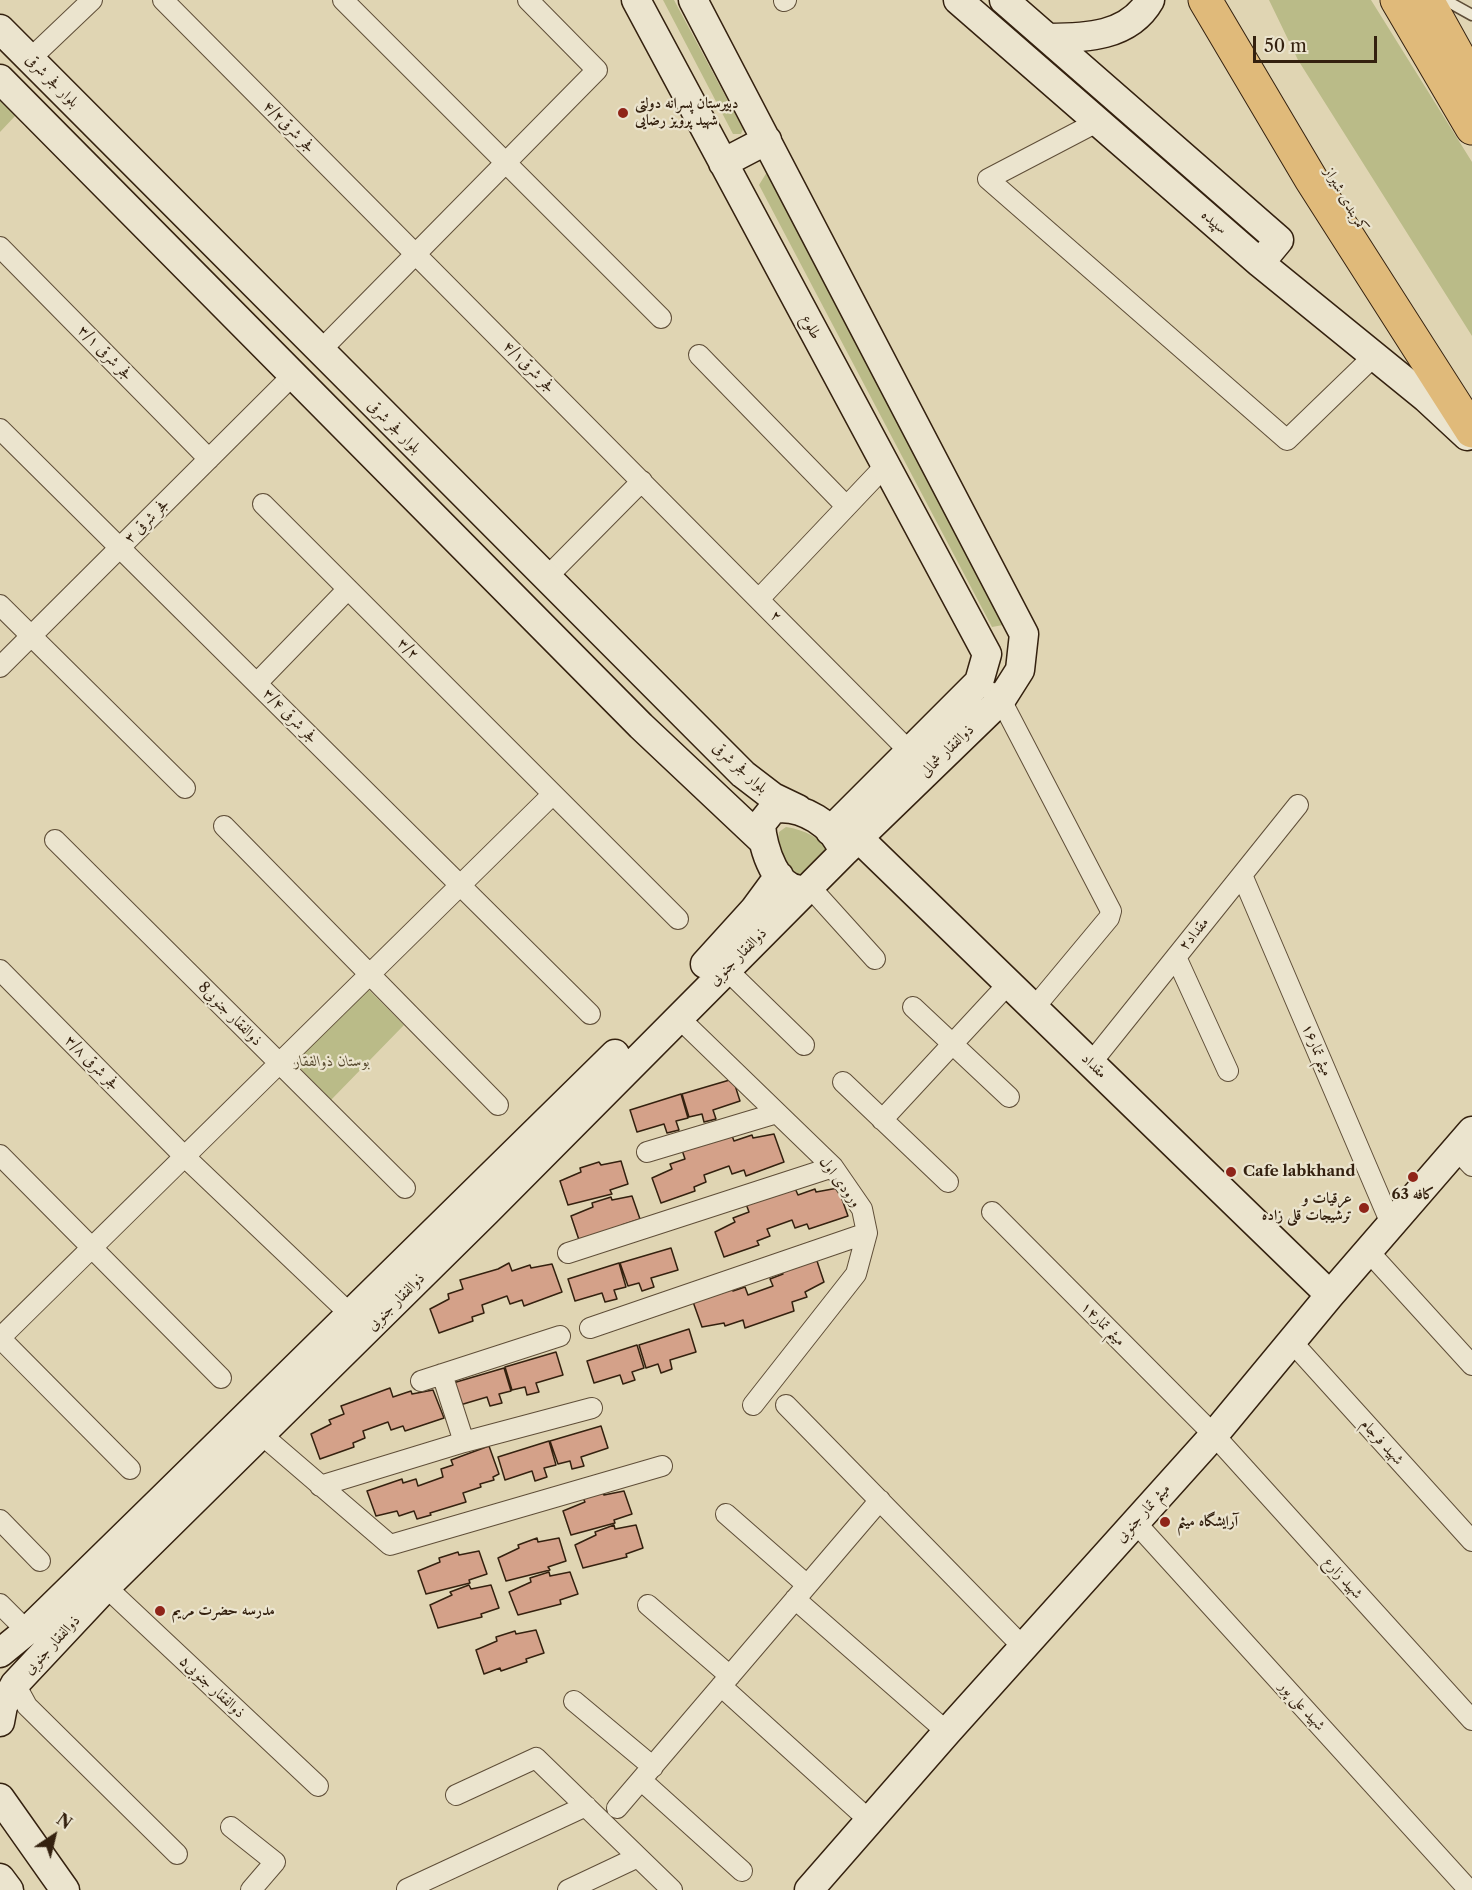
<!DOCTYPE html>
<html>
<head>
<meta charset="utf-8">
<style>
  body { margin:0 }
  #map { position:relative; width:1472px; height:1890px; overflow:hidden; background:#e0d5b3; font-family:"Libre Caslon Text",serif }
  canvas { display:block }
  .north { position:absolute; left:24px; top:1806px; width:60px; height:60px; -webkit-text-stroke:4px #ebe4ce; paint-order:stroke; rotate:35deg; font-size:16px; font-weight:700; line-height:24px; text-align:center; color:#34210f }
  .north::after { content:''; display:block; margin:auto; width:21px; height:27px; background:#34210f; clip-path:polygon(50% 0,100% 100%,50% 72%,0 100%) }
  .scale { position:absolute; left:1253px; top:36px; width:124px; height:27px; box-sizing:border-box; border:3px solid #34210f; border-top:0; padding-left:8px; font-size:18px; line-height:21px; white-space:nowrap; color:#34210f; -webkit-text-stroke:4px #ebe4ce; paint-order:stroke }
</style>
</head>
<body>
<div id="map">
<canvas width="1472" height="1890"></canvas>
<div class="north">N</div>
<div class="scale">50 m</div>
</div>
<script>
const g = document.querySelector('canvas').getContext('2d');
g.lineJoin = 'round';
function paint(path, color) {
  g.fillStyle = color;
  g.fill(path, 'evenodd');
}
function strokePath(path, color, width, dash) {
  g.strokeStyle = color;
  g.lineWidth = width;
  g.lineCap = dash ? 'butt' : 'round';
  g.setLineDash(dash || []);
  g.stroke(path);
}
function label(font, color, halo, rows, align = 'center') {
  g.font = font + ' "Libre Caslon Text",Amiri,serif';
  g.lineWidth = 4.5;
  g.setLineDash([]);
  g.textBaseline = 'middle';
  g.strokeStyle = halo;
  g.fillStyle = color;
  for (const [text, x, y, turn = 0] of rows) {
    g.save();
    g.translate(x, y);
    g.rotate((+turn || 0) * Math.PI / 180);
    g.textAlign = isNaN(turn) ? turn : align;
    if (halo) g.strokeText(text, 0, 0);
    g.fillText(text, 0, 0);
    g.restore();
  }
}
paint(new Path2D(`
  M663 0H674L743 129 741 134H733Z
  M1269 0H1371L1472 162V336L1298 60Z
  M0 99 16 115 0 132Z
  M767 172 1003 625 992 627 759 185Z
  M786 827C805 830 820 838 833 853L806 884 786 874 778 842 779 832Z
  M368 989 404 1025 331 1100 294 1062Z`), '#babb88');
const building = new Path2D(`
  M733 1079 740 1101 713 1110 716 1119 704 1122 702 1114 689 1117 682 1094Z
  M681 1094 688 1118 676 1121 679 1130 667 1133 664 1124 637 1132 630 1110Z
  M731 1133 734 1141 752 1135 753 1138 774 1134 784 1162 746 1176 744 1170 732 1174 729 1166 704 1175 706 1182 694 1187 695 1191 661 1203 652 1178 672 1169 670 1164 685 1159 682 1150Z
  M621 1161 628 1184 610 1190 612 1194 568 1205 560 1181 581 1172 580 1168 599 1162 601 1165Z
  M794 1186 798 1195 815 1189 816 1192 838 1188 848 1216 809 1229 807 1224 795 1228 792 1220 767 1229 770 1236 757 1241 759 1245 724 1257 715 1232 735 1222 733 1218 749 1212 746 1204Z
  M632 1196 640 1219 622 1225 623 1228 579 1240 571 1216 593 1207 592 1203 611 1197 612 1200Z
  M671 1248 678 1270 651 1278 654 1287 642 1291 639 1283 628 1286 620 1263Z
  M816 1258 824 1282 805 1292 807 1297 792 1302 794 1311 745 1328 743 1320 725 1326 724 1323 702 1327 692 1299 731 1285 733 1291 745 1287 748 1295 773 1286 770 1279 783 1274 781 1270Z
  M509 1263 512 1271 530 1265 531 1268 552 1264 562 1292 524 1306 522 1300 510 1304 507 1296 482 1305 484 1313 472 1317 473 1321 439 1333 430 1309 449 1299 448 1294 463 1289 460 1280 498 1269Z
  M619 1263 626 1287 614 1290 617 1299 605 1302 602 1293 575 1301 568 1279Z
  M689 1329 696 1352 670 1360 672 1369 661 1373 658 1364 646 1368 639 1345Z
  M637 1345 644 1368 632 1372 635 1380 623 1384 620 1375 594 1383 587 1361Z
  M556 1352 563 1375 536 1383 539 1392 527 1395 525 1387 512 1390 505 1367Z
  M504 1368 511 1391 499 1394 502 1403 490 1406 487 1397 460 1405 453 1383Z
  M390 1388 393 1397 411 1391 412 1394 433 1390 444 1418 405 1431 403 1426 391 1430 388 1422 363 1431 365 1438 353 1443 354 1447 320 1459 311 1434 331 1424 329 1420 344 1414 341 1406Z
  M601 1426 608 1448 581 1457 584 1466 572 1469 570 1461 558 1464 550 1441Z
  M549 1441 556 1465 544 1468 547 1477 535 1481 532 1471 505 1480 498 1457Z
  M489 1446 499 1474 493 1477 494 1480 480 1484 481 1487 463 1493 466 1502 430 1513 431 1515 417 1519 414 1511 399 1516 397 1511 376 1516 367 1491 402 1479 403 1483 416 1479 418 1486 443 1477 441 1469 453 1465 451 1460Z
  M624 1491 632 1514 614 1520 615 1523 571 1535 563 1511 585 1502 583 1498 602 1492 604 1495Z
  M614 1525 615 1529 636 1525 643 1548 626 1554 627 1557 583 1568 575 1545 596 1535 595 1532Z
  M537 1538 538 1542 559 1538 566 1561 548 1567 550 1570 506 1581 498 1558 519 1548 518 1545Z
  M479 1551 487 1574 469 1580 470 1583 426 1594 418 1571 440 1562 439 1558 458 1552 459 1555Z
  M549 1572 550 1576 570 1572 578 1594 560 1600 561 1604 518 1615 509 1592 531 1582 530 1578Z
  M469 1585 471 1589 491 1585 499 1608 481 1614 482 1617 438 1628 430 1605 452 1595 450 1592Z
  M536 1630 544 1653 526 1659 527 1662 501 1671 500 1668 484 1674 476 1650 497 1641 496 1637 515 1631 516 1634Z`);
paint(building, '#d4a189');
strokePath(building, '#34210f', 1.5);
const lane = new Path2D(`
  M1445 0 1472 15`);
const street = new Path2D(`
  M163 0 910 752
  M343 0 661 318
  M784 1 786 0
  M30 59 92 0
  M1099 121 988 179 1287 440 1375 355
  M0 247 209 459
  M319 352 597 70 528 0
  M699 355 846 506
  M0 429 590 1014
  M263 504 678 919
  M546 578 642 481
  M759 599 885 466
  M0 605 185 788
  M0 667 293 375
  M257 683 348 589
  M993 693 1001 700 1111 911 1109 918 1034 1008
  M224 826 498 1105
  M55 840 405 1188
  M1242 875 1392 1226
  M809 886 875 959
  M1176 957 1228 1071
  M726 969 804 1045
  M0 970 185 1157 349 1313
  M913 1007 1009 1097
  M678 1017 833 1167 862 1209 867 1233 856 1274 753 1405
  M1091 1063 1298 805
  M843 1082 948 1182
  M882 1120 1009 983
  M1457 1150 1472 1166
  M647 1152 777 1113
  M0 1155 221 1378
  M992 1212 1214 1435 1472 1720
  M1369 1252 1472 1365
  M568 1253 833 1167
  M590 1328 867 1233
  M0 1338 553 794
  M0 1338 130 1469
  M1292 1342 1472 1541
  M442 1374 464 1442
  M421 1381 560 1336
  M786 1405 1023 1647
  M262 1435 390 1545 662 1466
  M320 1486 464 1442 592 1408
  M726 1514 807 1585
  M0 1520 40 1561
  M1135 1522 1469 1890
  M106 1587 318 1786
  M795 1599 947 1732
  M0 1604 27 1631
  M648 1605 730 1676
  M15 1684 27 1706 177 1854
  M721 1686 869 1820
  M574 1701 653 1767
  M641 1780 742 1871
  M456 1795 536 1758 672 1890
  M617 1808 880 1500
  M231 1827 275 1862 251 1890
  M407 1889 586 1806
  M568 1890 638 1857`);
const secondary = new Path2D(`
  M636 0 987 654
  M693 0 1024 634
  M958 0 1260 263 1426 398 1467 436
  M1004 0 1279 240 1260 263
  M0 29 743 774 773 797 798 809
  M1048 38C1085 38 1129 37 1150 0
  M0 79 641 726 763 841
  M723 163 767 140
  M841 821 1330 1295
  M830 831 979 682 987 654
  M845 851 1001 700 1020 670 1024 634
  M705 964 754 910 779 876
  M0 1653 27 1631 164 1497 615 1054
  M0 1722 3 1706 15 1684 106 1587 486 1212 843 853C836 825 801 804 773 809L761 824C762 847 777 896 806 889
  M0 1798 65 1890
  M0 1878 9 1890
  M809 1890 947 1732 1214 1435 1330 1295 1472 1131`);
const highway = new Path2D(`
  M1205 0 1311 179 1472 431
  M1397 0 1472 128
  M1427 0 1472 81`);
strokePath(lane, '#5f4e38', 13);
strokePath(street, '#5f4e38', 22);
strokePath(secondary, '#34210f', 31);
strokePath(highway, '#34210f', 35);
strokePath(lane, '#ebe4ce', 10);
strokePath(street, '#ebe4ce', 20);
strokePath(secondary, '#ebe4ce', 28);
strokePath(highway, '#e0ba7a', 33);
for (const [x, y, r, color] of [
  [623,113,6,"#8f2418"],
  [1231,1172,6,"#8f2418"],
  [1413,1177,6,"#8f2418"],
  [1364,1208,6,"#8f2418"],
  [1165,1522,6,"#8f2418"],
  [160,1611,6,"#8f2418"]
]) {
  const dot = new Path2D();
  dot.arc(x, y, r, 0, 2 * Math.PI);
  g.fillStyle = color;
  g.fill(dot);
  strokePath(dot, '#ebe4ce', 2);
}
label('15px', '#34210f', '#ebe4ce', [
  ["بلوار فجر شرقی",52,81,45],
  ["فجر شرقی۴/۲",289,127,45],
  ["کمربندی شیراز",1346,200,60],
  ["سپیده",1214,222,41],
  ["طلوع",811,327,62],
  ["۳/۱ فجر شرقی",105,353,45],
  ["فجر شرقی۴/۱",529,367,45],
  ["بلوار فجر شرقی",394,427,45],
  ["۳ فجر شرقی",147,521,-45],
  ["۲",776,616,45],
  ["۳/۲",408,649,45],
  ["۳/۴ فجر شرقی",290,716,45],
  ["ذوالفقار شمالی",947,751,-44],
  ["بلوار فجر شرقی",740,768,42],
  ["مقداد۲",1194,934,-51],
  ["ذوالفقار جنوبی",738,957,-45],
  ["8ذوالفقار جنوبی",230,1014,45],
  ["میثم تمار۱۶",1317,1050,67],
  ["۳/۸ فجر شرقی",92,1063,45],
  ["مقداد",1094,1066,44],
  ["ورودی اول",840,1182,53],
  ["ذوالفقار جنوبی",396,1302,-45],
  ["میثم تمار۱۴",1103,1324,45],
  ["شهید فرجام",1382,1442,48],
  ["میثم تمار جنوبی",1143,1513,-48],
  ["شهید زارع",1343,1578,48],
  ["ذوالفقار جنوبی",52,1645,-47],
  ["ذوالفقار جنوبی۵",212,1687,43],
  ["شهید علی پور",1302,1706,48]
]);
label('bold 15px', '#34210f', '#ebe4ce', [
  ["دبیرستان پسرانه دولتی",635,104],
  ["شهید پرویز رضایی",635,121],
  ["Cafe labkhand",1243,1172],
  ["کافه 63",1413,1195,"center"],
  ["عرقیات و",1352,1199,"right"],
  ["ترشیجات قلی زاده",1352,1216,"right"],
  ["آرایشگاه میثم",1177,1522],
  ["مدرسه حضرت مریم",172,1611]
], 'left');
label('italic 15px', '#56482d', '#ebe4ce', [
  ["بوستان ذوالفقار",332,1062]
]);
</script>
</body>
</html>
